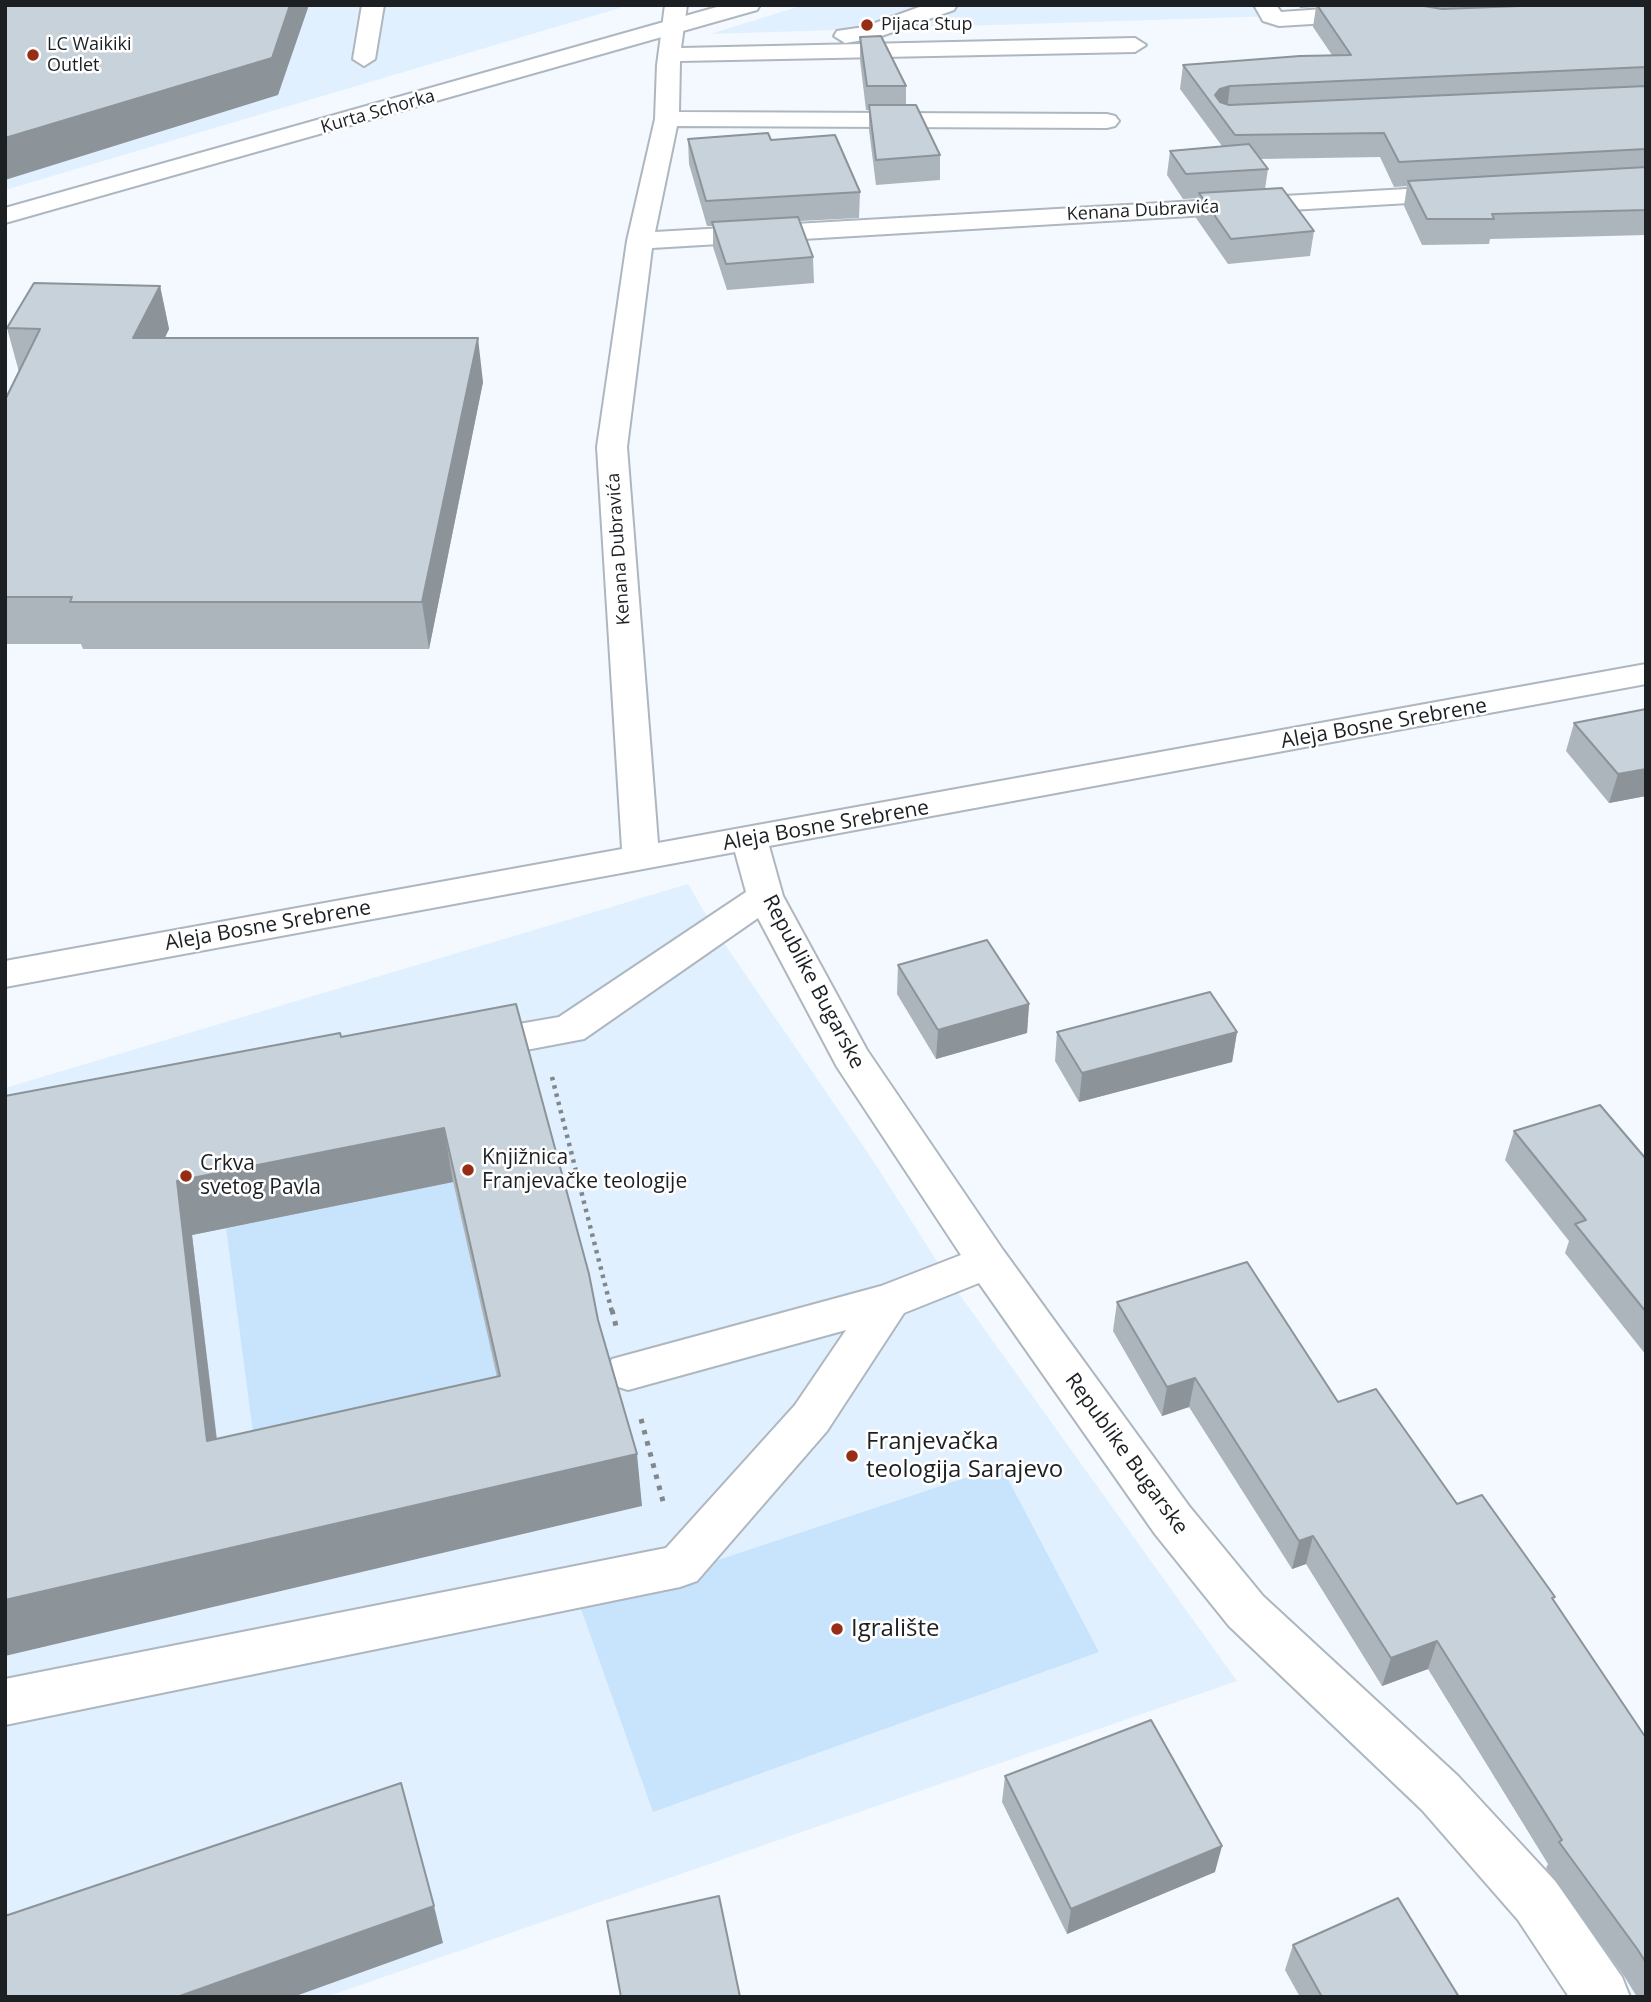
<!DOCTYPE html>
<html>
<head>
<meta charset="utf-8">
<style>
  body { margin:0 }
  #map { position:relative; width:1651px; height:2002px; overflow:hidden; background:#f3f9fe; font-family:"Open Sans",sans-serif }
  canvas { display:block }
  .frame { position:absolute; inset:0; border:7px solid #1c2023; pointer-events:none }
</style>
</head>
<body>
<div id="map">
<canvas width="1651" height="2002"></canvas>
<div class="frame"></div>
</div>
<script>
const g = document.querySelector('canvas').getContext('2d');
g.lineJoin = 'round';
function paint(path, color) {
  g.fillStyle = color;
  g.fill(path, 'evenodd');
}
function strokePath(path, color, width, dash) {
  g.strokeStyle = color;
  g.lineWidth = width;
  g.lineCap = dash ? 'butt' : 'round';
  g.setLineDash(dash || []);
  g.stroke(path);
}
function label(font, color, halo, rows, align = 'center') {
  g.font = font + ' "Open Sans",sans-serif';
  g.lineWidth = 5;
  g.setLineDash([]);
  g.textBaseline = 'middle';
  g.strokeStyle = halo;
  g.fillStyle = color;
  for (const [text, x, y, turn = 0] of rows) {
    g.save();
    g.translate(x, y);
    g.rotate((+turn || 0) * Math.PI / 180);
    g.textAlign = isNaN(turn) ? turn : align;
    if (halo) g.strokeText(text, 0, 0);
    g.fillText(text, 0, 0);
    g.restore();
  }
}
paint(new Path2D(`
  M5 5H621L620 8 5 190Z
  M804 5H1271L1278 16 710 34Z
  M688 884 715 930 872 1159 947 1277 1237 1681 326 1997H5V1656L642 1506 423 1077 509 1428 5 1548V1088Z`), '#e1f0fe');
paint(new Path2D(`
  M453 1182 509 1428 260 1485 226 1228Z
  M1001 1466 1099 1652 653 1812 580 1606Z`), '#c8e4fc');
const minor = new Path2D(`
  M362 5H384L375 59 364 66 353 59Z
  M665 5H687L681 48 1135 38 1146 45 1135 52 680 61 679 112 1107 114 1115 116 1119 121 1115 126 1107 128 677 126 655 232 1459 186 1468 188 1471 193 1468 198 1459 200 652 248 627 447 658 843 1646 664V684L769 846 783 896 867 1050 1003 1250 1189 1506 1263 1596 1458 1776 1556 1882 1622 1977 1630 1997H1569L1518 1920 1422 1810 1229 1626 1155 1534 979 1283 904 1313 827 1431 697 1581 680 1587 5 1725V1679L666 1548 795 1405 846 1330 628 1390 612 1385 606 1372 612 1359 881 1286 961 1255 837 1067 758 918 584 1039 473 1060 459 1056 453 1046 459 1036 473 1032 559 1017 746 892 735 852 5 987V961L622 849 597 447 627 241 655 119 657 65Z
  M925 5H957L954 10 876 38 845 43 834 36 837 31 864 27Z
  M1254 5H1276L1281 12 1381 5 1388 14 1377 20 1279 26 1263 21Z`);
const major = new Path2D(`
  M724 5H760L757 10 5 223V208Z`);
strokePath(minor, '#aeb7bf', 4);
strokePath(major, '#aeb7bf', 4);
strokePath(new Path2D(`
  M552 1077 612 1312`), '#82878b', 4.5, [3.5, 5]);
strokePath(new Path2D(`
  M612 1310 616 1326
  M641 1419 664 1505`), '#82878b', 5, [4.5, 7]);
paint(minor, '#fff');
paint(major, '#fff');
paint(new Path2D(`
  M1299 5H1646V235L1490 239 1489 244 1422 245 1404 206 1407 186 1394 187 1380 157 1260 159 1268 169 1265 189 1314 231 1310 256 1228 264 1196 218 1199 198 1183 199 1167 175 1170 151 1222 146 1180 89 1183 65 1332 55 1313 27 1316 7 1300 8Z
  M860 37 906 86V105L940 155V180L876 185 869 130V110H866L860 60Z
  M688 139 771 140 860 192 859 218 800 221 813 257 814 283 727 290 713 247V226H707L689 164Z
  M160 286 169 329 165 338 483 382 429 649H83L81 644H5V400L19 372 7 328Z
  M1646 709V796L1609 803 1566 751 1574 723Z
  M898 965 1029 1004 1027 1033 936 1059 897 994Z
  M516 1004 598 1320 642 1506 6 1491 5 1468 341 1037ZM453 1182 497 1377 217 1439 192 1235Z
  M1057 1032H1237L1232 1062 1079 1102 1055 1061Z
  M1514 1131 1646 1159V1355L1565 1253 1569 1241 1505 1160Z
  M1117 1302 1338 1402 1457 1504 1553 1600 1646 1738V1997H1637L1624 1976 1546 1868 1548 1864 1428 1669 1382 1686 1306 1564 1292 1569 1189 1407 1162 1416 1113 1331Z
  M1005 1776 1215 1872 1067 1934 1002 1802Z
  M1293 1945 1459 1997H1300L1285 1970Z`), '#acb5bb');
paint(new Path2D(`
  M290 5H309L278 95 5 180V138Z
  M1230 86 1227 109 1217 112 1215 95 1220 89Z
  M160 286 169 329 143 381 133 338Z
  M478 338 483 382 429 649 422 602Z
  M1646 769V796L1609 803 1618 774Z
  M1029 1004 1027 1033 936 1059 938 1030Z
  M1237 1032 1232 1062 1079 1102 1082 1073Z
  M444 1128 453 1182 192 1235 223 1493 207 1441 177 1181Z
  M1195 1378 1189 1407 1162 1416 1167 1387Z
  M637 1454 642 1506 5 1656V1600Z
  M1313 1536 1306 1564 1292 1569 1299 1541Z
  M1437 1641 1428 1669 1382 1686 1391 1658Z
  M1222 1846 1215 1872 1067 1934 1071 1909Z
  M434 1906 443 1943 293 1997H177Z`), '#8c9399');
const building = new Path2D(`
  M5 5H290L272 58 5 138Z
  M1317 5H1418L1442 9 1546 5H1646V67L1230 86 1220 89 1215 95 1220 102 1229 105 1646 86V149L1399 162 1384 133 1235 135 1183 65 1300 56 1351 55Z
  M881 36 906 86H867L860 37Z
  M869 105H916L940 155 876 160Z
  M768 133 771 140 835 135 860 192 706 201 688 139Z
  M1249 144 1268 169 1186 174 1170 151Z
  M1646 167V210L1492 214 1494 219H1427L1408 181Z
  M1282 188 1314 231 1231 239 1199 193Z
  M798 217 813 257 726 264 712 222Z
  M34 283 160 286 133 338H478L422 602H70L72 597H5V400L40 329 7 328Z
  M1646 709V769L1618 774 1574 723Z
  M987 940 1029 1004 938 1030 898 965Z
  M1210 992 1237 1032 1082 1073 1057 1032Z
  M516 1004 589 1274 598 1320 637 1454 5 1600V1096L340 1033 341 1037ZM444 1128 500 1376 207 1441 177 1181Z
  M1600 1105 1646 1159V1312L1575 1224 1586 1220 1514 1131Z
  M1247 1262 1338 1402 1376 1389 1457 1504 1482 1495 1555 1597 1552 1598 1646 1738V1963L1638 1950 1559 1842 1562 1840 1437 1641 1391 1658 1313 1536 1299 1541 1195 1378 1167 1387 1117 1302Z
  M1151 1720 1222 1846 1071 1909 1005 1776Z
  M401 1783 434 1906 177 1997H5V1916Z
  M719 1896 740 1997H621L607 1921Z
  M1398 1898 1459 1997H1322L1293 1945Z`);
paint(building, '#c8d2da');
strokePath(building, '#8c9399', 2);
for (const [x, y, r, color] of [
  [867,25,7,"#962d14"],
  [33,55,7,"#962d14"],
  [468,1170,7,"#962d14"],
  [186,1176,7,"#962d14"],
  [852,1456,7,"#962d14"],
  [837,1629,7,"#962d14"]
]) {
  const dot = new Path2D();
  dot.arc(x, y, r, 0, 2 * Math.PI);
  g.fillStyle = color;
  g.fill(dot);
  strokePath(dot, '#fff', 2.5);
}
label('18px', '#1c2023', '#fff', [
  ["Pijaca Stup",881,25],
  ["LC Waikiki",47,45],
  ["Outlet",47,66]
], 'left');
label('18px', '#1c2023', '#fff', [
  ["Kurta Schorka",378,112,-16],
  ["Kenana Dubravića",1143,211,-3],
  ["Kenana Dubravića",619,549,-94]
]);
label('21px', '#1c2023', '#fff', [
  ["Aleja Bosne Srebrene",1384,724,-10],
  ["Aleja Bosne Srebrene",826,826,-10],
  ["Aleja Bosne Srebrene",268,926,-10],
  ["Republike Bugarske",813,982,62],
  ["Republike Bugarske",1126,1454,54]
]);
label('21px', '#1c2023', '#fff', [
  ["Knjižnica",482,1158],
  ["Franjevačke teologije",482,1182],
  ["Crkva",200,1164],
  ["svetog Pavla",200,1188]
], 'left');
label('24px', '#1c2023', '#fff', [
  ["Franjevačka",866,1442],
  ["teologija Sarajevo",866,1470],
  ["Igralište",851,1629]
], 'left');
</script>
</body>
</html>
